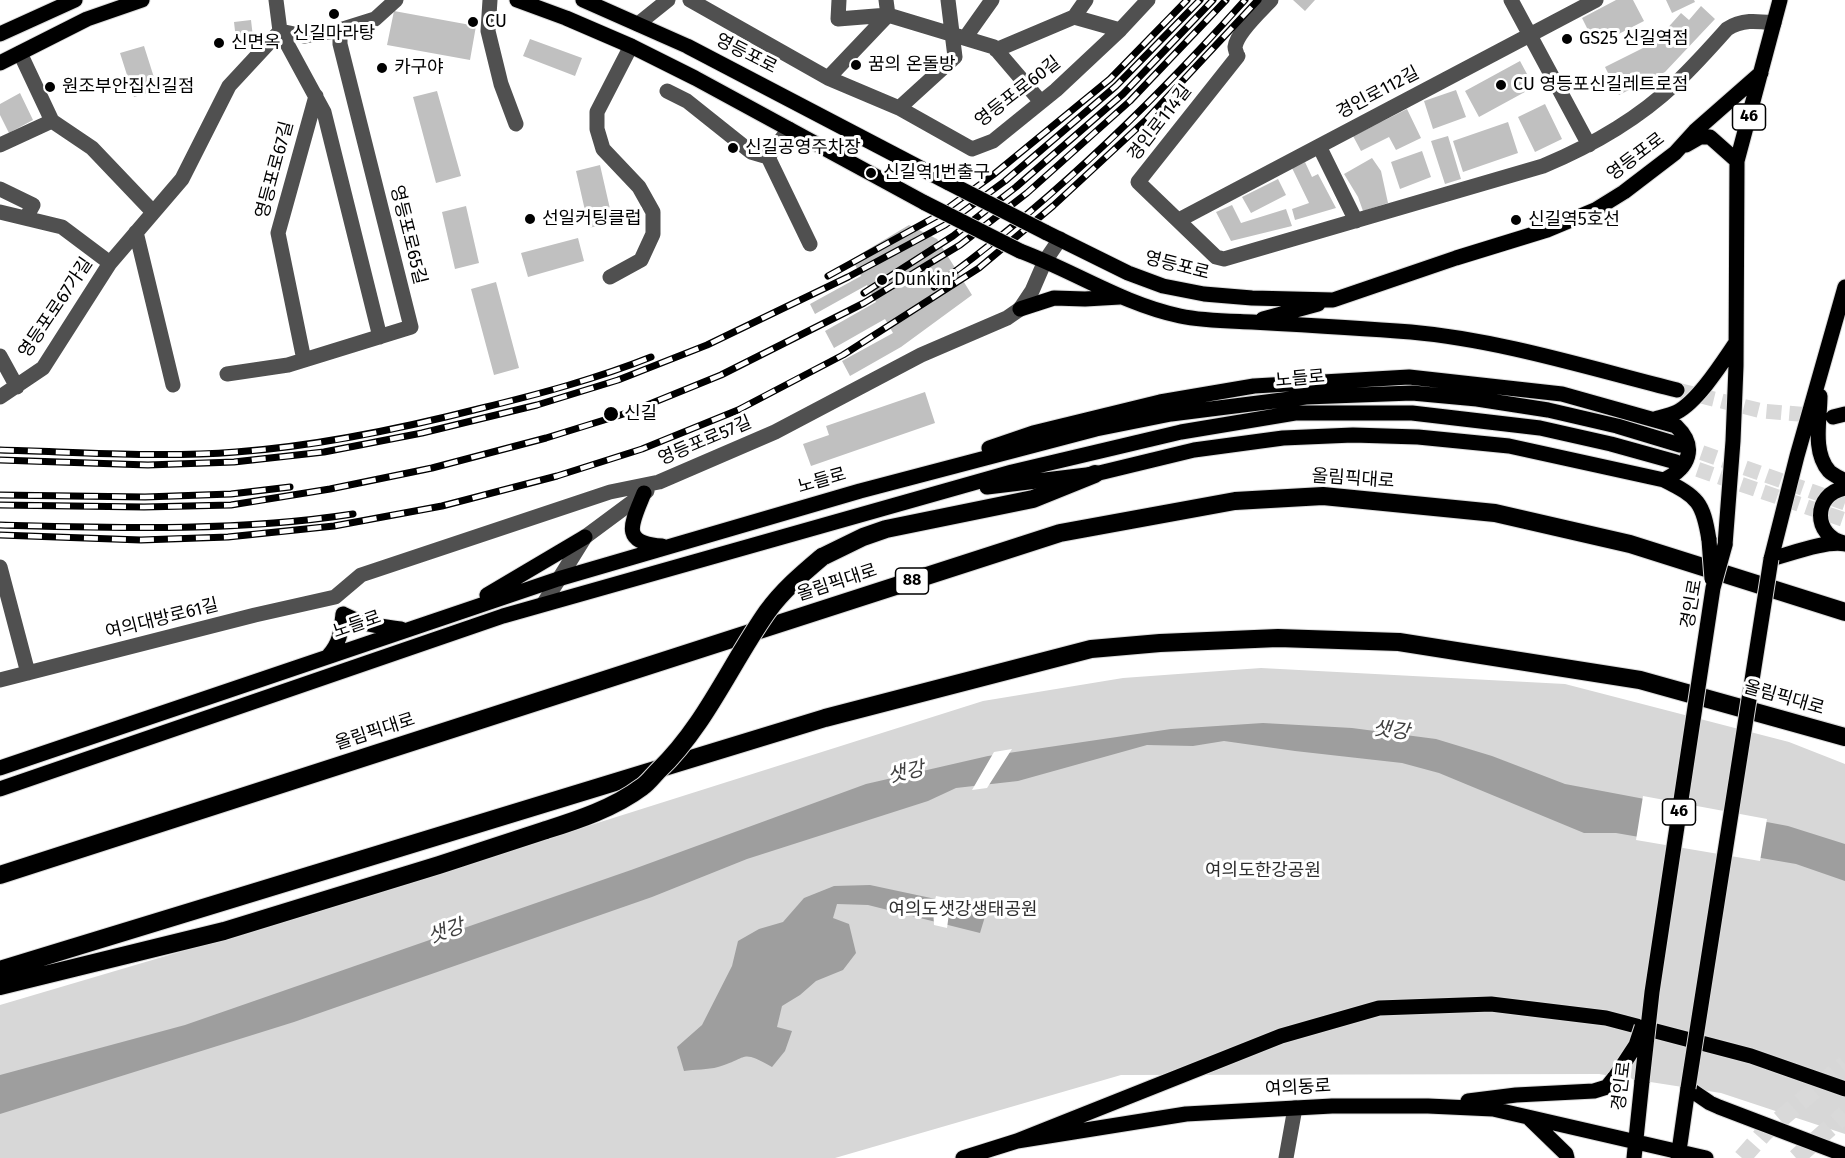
<!DOCTYPE html>
<html>
<head>
<meta charset="utf-8">
<style>
  body { margin:0 }
  canvas { display:block; background:#fff }
</style>
</head>
<body>
<canvas width="1845" height="1158"></canvas>
<script>
const g = document.querySelector('canvas').getContext('2d');
g.lineJoin = 'round';
function paint(path, color) {
  g.fillStyle = color;
  g.fill(path, 'evenodd');
}
function strokePath(path, color, width, dash) {
  g.strokeStyle = color;
  g.lineWidth = width;
  g.lineCap = dash ? 'butt' : 'round';
  g.setLineDash(dash || []);
  g.stroke(path);
}
function label(font, color, halo, rows, align = 'center') {
  g.font = font + ' "Fira Sans","Noto Sans KR",sans-serif';
  g.lineWidth = 6;
  g.setLineDash([]);
  g.textBaseline = 'middle';
  g.strokeStyle = halo;
  g.fillStyle = color;
  for (const [text, x, y, turn = 0] of rows) {
    g.save();
    g.translate(x, y);
    g.rotate((+turn || 0) * Math.PI / 180);
    g.textAlign = isNaN(turn) ? turn : align;
    if (halo) g.strokeText(text, 0, 0);
    g.fillText(text, 0, 0);
    g.restore();
  }
}
paint(new Path2D(`
  M1261 668 1565 684 1789 742 1845 764V1134L1721 1093 1599 1074 1121 1075 835 1158H0V1005L335 906 983 701 1123 678Z`), '#d7d7d7');
paint(new Path2D(`
  M1263 723 1352 728 1436 739 1492 756 1565 784 1788 826 1845 844V881L1796 864 1616 833H1584L1439 773 1402 763 1295 751 1224 741 1193 746 1147 745 1018 781 956 788 928 801 747 859 652 897 294 1022 0 1114V1075L185 1025 631 870 866 784 988 756 1171 729Z
  M870 885 987 910 980 933 868 905 837 904 833 918 849 924 856 953 843 970 816 981 800 995 782 1006 777 1027 792 1031 785 1051 772 1067C739 1049 750 1058 718 1067 708 1070 695 1069 684 1071L677 1047 702 1025 732 966 738 941 759 929 783 922 804 898 834 886Z`), '#9e9e9e');
paint(new Path2D(`
  M1012 749 987 788 972 790 994 752Z
  M1643 796 1767 819 1760 861 1636 840Z
  M936 896 951 899 947 928 934 925 933 908Z`), '#fff');
paint(new Path2D(`
  M1293 0H1315L1305 11Z
  M1616 0H1633L1644 21 1601 43 1595 31 1590 34 1582 18Z
  M1666 0H1694L1695 2 1672 13Z
  M1701 6 1715 19 1665 72 1619 95 1605 67 1655 42 1681 13 1689 20Z
  M394 11 476 26 470 60 387 45Z
  M251 20 254 46 237 49 234 22Z
  M530 39 582 58 575 76 523 56Z
  M144 46 158 90 134 97 120 53Z
  M1520 61 1534 87 1479 117 1465 91Z
  M1456 90 1466 117 1433 129 1424 101Z
  M437 91 461 176 436 183 413 97Z
  M20 93 33 120 9 133 0 115V104Z
  M1545 104 1562 139 1535 152 1518 117Z
  M1407 109 1421 138 1396 150 1389 137 1361 151 1353 136Z
  M1508 122 1518 153 1463 172 1453 141Z
  M1448 136 1461 179 1445 184 1431 141Z
  M1422 151 1431 177 1400 189 1391 162Z
  M1372 158 1381 171 1388 203 1363 211 1358 197 1344 174Z
  M1305 162 1312 177 1318 174 1336 208 1295 220 1292 209 1309 203 1292 168Z
  M600 165 613 222 589 228 576 171Z
  M1278 179 1286 195 1251 213 1242 197Z
  M1232 205 1241 223 1286 209 1292 226 1231 241 1216 212Z
  M466 206 479 263 455 269 442 212Z
  M909 225 937 239 972 295 901 347 850 376 842 361 893 333 885 319 834 348 825 331 876 302 867 285 815 314 810 304 861 276 852 259Z
  M578 238 584 261 528 277 521 253Z
  M496 282 519 368 494 375 471 289Z
  M925 392 935 423 811 466 803 444 829 435 826 426Z`), '#c0c0c0');
strokePath(new Path2D(`
  M1677 390 1762 411 1821 416
  M1680 445 1845 503
  M1676 462 1845 520`), '#d9d9d9', 15, [15, 8]);
strokePath(new Path2D(`
  M1742 1158 1764 1133 1845 1064
  M1796 1158 1845 1114`), '#d9d9d9', 18, [18, 9]);
const major = new Path2D(`
  M517 0 566 18 631 46 695 78 925 203
  M583 0 687 46 949 183
  M0 34 75 0
  M0 63 87 19 142 0
  M1686 145 1700 137H1710L1737 161
  M1045 232 1128 273 1163 286 1204 294 1252 298 1333 300 1456 258 1547 230 1595 210 1624 192 1675 153 1695 131 1761 73
  M1020 251C1074 271 1123 304 1180 316 1203 321 1228 321 1252 322 1305 325 1358 328 1411 332 1500 340 1589 368 1677 390
  M1845 287 1797 456 1771 559C1790 554 1827 540 1845 544
  M1020 309 1054 298 1085 299 1120 297
  M1263 319 1318 304
  M1820 396C1820 419 1812 452 1829 471 1833 475 1840 478 1845 481
  M1833 417 1845 414
  M1655 419C1662 417 1671 415 1677 412 1698 401 1722 363 1735 344
  M989 448 1033 433 1160 402 1254 386 1409 377 1562 394 1676 426C1698 447 1689 468 1664 480
  M987 487 1095 474 1194 450 1283 438 1353 435 1418 437 1509 446 1664 480C1698 497 1703 502 1709 540
  M644 493C632 523 619 543 662 546
  M1844 543C1813 536 1812 494 1845 488
  M1725 545 1733 441 1736 366 1737 161 1780 0
  M487 595 585 537
  M329 655C340 643 341 631 343 614 363 625 378 626 401 629
  M0 768 558 579 860 491 1096 429 1171 414 1306 397 1412 393 1477 399 1548 410 1617 426 1680 445
  M0 789 503 616 1012 472 1181 432 1295 413H1412L1540 428 1611 444 1676 462
  M1468 1101 1516 1095 1594 1091 1607 1087 1615 1077
  M1530 1119 1566 1154 1567 1158
  M1017 1141 1281 1036 1379 1008 1491 1004 1606 1018 1751 1056 1845 1089
  M963 1158 1017 1141 1186 1114 1332 1106H1428L1493 1109 1706 1158
  M1634 1158 1642 1081
  M1678 1158 1688 1088 1710 1103 1719 1107 1845 1155`);
const highway = new Path2D(`
  M822 557 863 537 886 529 1033 499 1095 474
  M0 875 1060 533 1235 501 1323 496 1495 513 1630 544 1845 612
  M0 970 825 718 1091 649 1160 643 1278 638 1399 642 1640 680 1845 737
  M0 986 224 931 439 865 546 830`);
strokePath(major, '#dbdbdb', 17);
strokePath(highway, '#dbdbdb', 20);
strokePath(new Path2D(`
  M276 0 280 31 324 112 380 337
  M490 0 488 31 501 84 516 124
  M690 0 828 78 899 108 972 149 993 141 1056 90 1120 30 1148 0
  M839 0 838 19 888 15
  M886 0 888 15 994 47 1041 102
  M1086 0 1074 17 1120 30
  M1271 0C1261 11 1237 32 1235 47 1235 49 1237 55 1238 56L1138 182 1216 257 1224 259 1543 166C1591 146 1638 119 1676 83 1694 66 1711 47 1727 29 1742 19 1757 21 1774 23
  M1511 0 1589 145
  M638 24 668 0
  M965 38 992 0
  M996 50 1074 17
  M20 53 52 121
  M828 78 888 15
  M667 91 687 101 751 152 768 157
  M899 108 955 57 948 0
  M52 121 92 148 153 212
  M789 129 768 157 810 244
  M0 145 52 121
  M1319 146 1356 221
  M0 189 33 205 26 218
  M0 212 62 227 110 263
  M1179 220 1596 0
  M136 232 173 385
  M610 277 641 260 653 234V212L639 187 603 149 597 129V112L631 46
  M0 356 17 387
  M304 360 278 233 316 96
  M227 374 288 365 411 327 340 44V30L375 19 396 0
  M0 397 43 368 110 263 182 179 229 86 280 31 304 36 340 30
  M0 567 28 673
  M544 603 585 537 647 491
  M0 680 255 615 335 597 361 575 610 492 659 482 775 432 921 355 1007 318 1020 309 1032 291 1045 261 1060 239
  M1286 1158 1295 1108`), '#505050', 15);
strokePath(major, '#000', 15);
strokePath(highway, '#000', 18);
const rail = new Path2D(`
  M828 276 937 216 993 175 1110 79 1187 0
  M934 287C1049 204 1151 105 1245 0
  M864 293 953 236 1016 187 1123 94 1213 0
  M0 450C78 452 158 458 236 452 319 446 400 429 482 408 539 394 596 379 651 357
  M0 460 148 465 234 462 324 452 422 433 537 405 618 380 707 345 848 277 945 225 1005 181 1116 86 1200 0
  M0 495 145 497 231 494 290 487
  M0 505 144 507 231 505 330 489 432 468 546 438 630 412 721 375 864 303 960 245 1027 193 1130 101 1226 0
  M0 525C118 528 236 532 353 514
  M0 535 141 540 228 537 334 526 442 506 557 476 642 449 738 410 843 355 979 268 1053 206 1147 119 1258 0`);
strokePath(rail, '#000', 7);
strokePath(rail, '#fff', 4.5, [14]);
const majorBridge = new Path2D(`
  M949 183 1045 232
  M925 203 1020 251
  M1709 540 1712 579
  M1615 1077 1636 1045 1642 1027
  M1642 1081 1652 992 1713 588 1725 545
  M1688 1088 1771 559`);
const highwayBridge = new Path2D(`
  M546 830C578 820 614 808 642 787 648 783 653 776 658 771 705 726 730 665 767 612 783 590 802 574 822 557`);
strokePath(majorBridge, '#dbdbdb', 17, []);
strokePath(highwayBridge, '#dbdbdb', 20, []);
strokePath(majorBridge, '#000', 15);
strokePath(highwayBridge, '#000', 18);
for (const [x, y, r, color] of [
  [334,14,6,"#000"],
  [473,22,6,"#000"],
  [1567,39,6,"#000"],
  [219,43,6,"#000"],
  [856,65,6,"#000"],
  [382,68,6,"#000"],
  [1501,85,6,"#000"],
  [50,87,6,"#000"],
  [733,148,6,"#000"],
  [871,173,6,"#000"],
  [530,219,6,"#000"],
  [1516,220,6,"#000"],
  [882,280,6,"#000"],
  [611,414,8,"#000"]
]) {
  const dot = new Path2D();
  dot.arc(x, y, r, 0, 2 * Math.PI);
  g.fillStyle = color;
  g.fill(dot);
  strokePath(dot, '#fff', 2);
}
for (const [x, y, w] of [
  [1749,117,33],
  [912,581,33],
  [1679,812,33]
]) {
  const box = new Path2D();
  box.roundRect(x - w / 2, y - 13, w, 26, 4.5);
  g.fillStyle = '#fff';
  g.fill(box);
  strokePath(box, '#000', 1.5);
}
label('bold 16px', '#000', null, [
  ["46",1749,117],
  ["88",912,581],
  ["46",1679,812]
]);
label('18px', '#000', '#fff', [
  ["CU",485,22],
  ["신길마라탕",334,34,"center"],
  ["GS25 신길역점",1579,39],
  ["신면옥",231,43],
  ["꿈의 온돌방",868,65],
  ["카구야",394,68],
  ["CU 영등포신길레트로점",1513,85],
  ["원조부안집신길점",62,87],
  ["신길공영주차장",745,148],
  ["신길역1번출구",883,173],
  ["선일커팅클럽",542,219],
  ["신길역5호선",1528,220],
  ["Dunkin'",894,280],
  ["신길",624,414]
], 'left');
label('18px', '#000', '#fff', [
  ["영등포로",746,54,27],
  ["영등포로60길",1018,92,-38],
  ["경인로112길",1378,93,-28],
  ["경인로114길",1160,123,-52],
  ["영등포로",1636,157,-37],
  ["영등포로67길",275,170,-75],
  ["영등포로65길",408,235,76],
  ["영등포로",1177,266,14],
  ["영등포로67가길",56,308,-56],
  ["노들로",1300,379,-5],
  ["영등포로57길",705,441,-23],
  ["올림픽대로",1353,479,4],
  ["노들로",822,481,-16],
  ["올림픽대로",837,583,-18],
  ["경인로",1692,604,-80],
  ["여의대방로61길",162,619,-14],
  ["노들로",357,625,-19],
  ["올림픽대로",1784,698,16],
  ["올림픽대로",375,732,-18],
  ["경인로",1622,1086,-83],
  ["여의동로",1298,1088,-3]
]);
label('18px', '#2e2e2e', '#fff', [
  ["여의도한강공원",1263,871],
  ["여의도샛강생태공원",963,910]
]);
label('italic 20px', '#3f3f3f', '#fff', [
  ["샛강",1391,731,7],
  ["샛강",906,773,-13],
  ["샛강",446,932,-19]
]);
</script>
</body>
</html>
